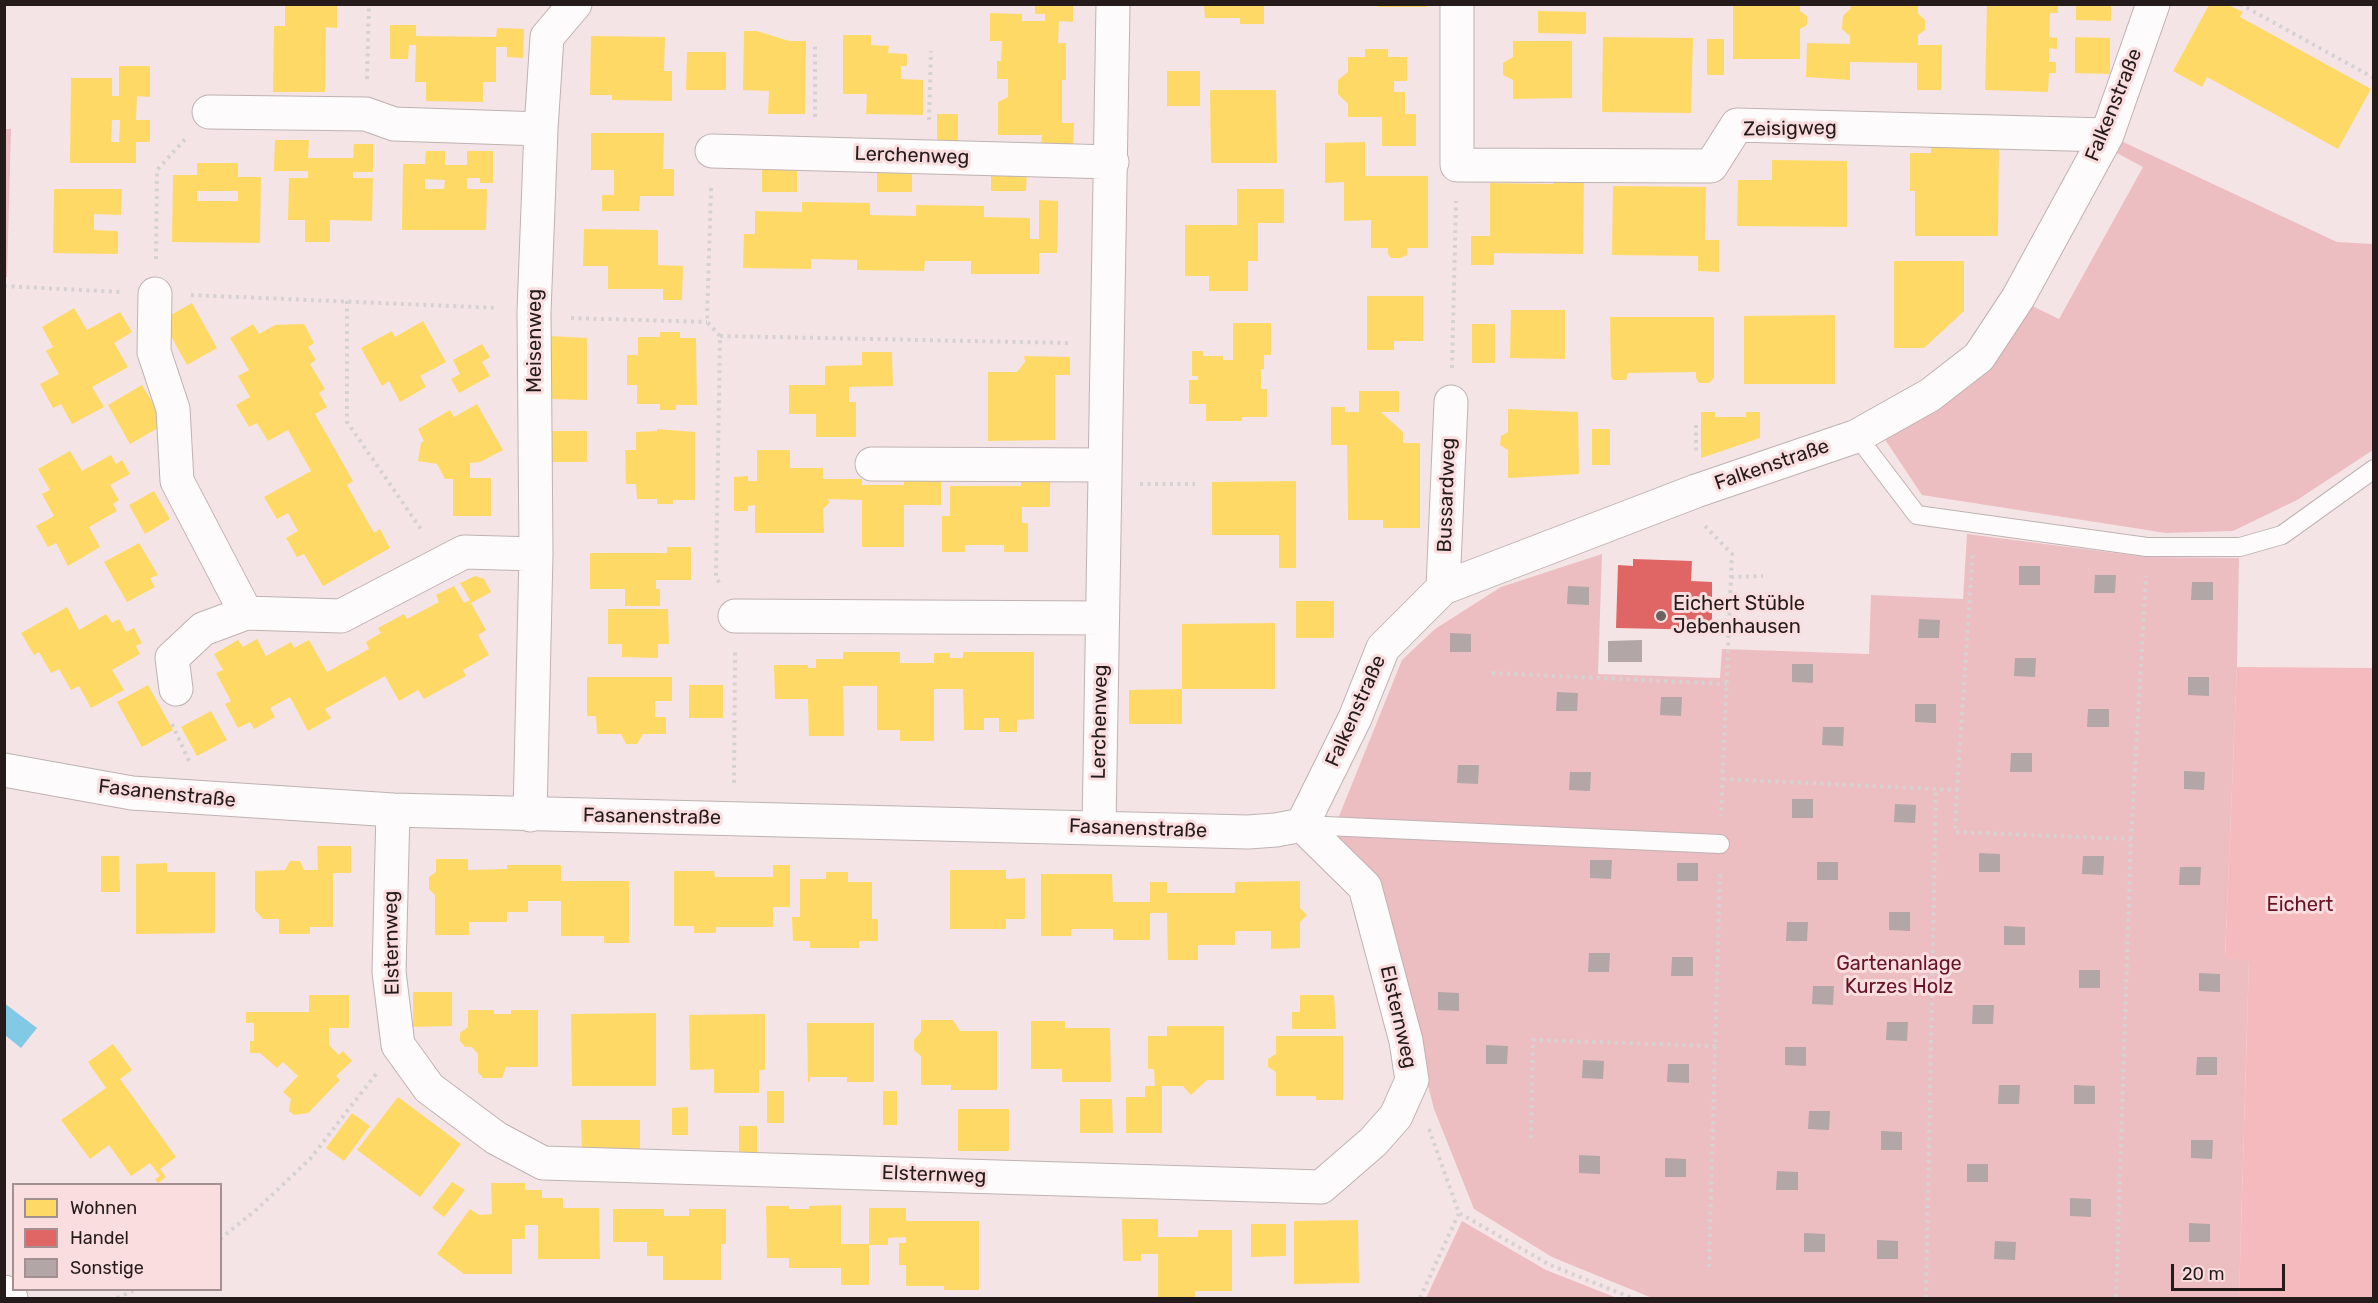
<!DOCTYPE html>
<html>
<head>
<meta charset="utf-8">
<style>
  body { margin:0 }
  #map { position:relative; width:2378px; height:1303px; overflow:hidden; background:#f4e4e5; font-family:Rubik,sans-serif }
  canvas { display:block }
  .frame { position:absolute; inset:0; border:6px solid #251b1b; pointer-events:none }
  .legend { position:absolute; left:12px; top:1183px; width:210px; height:108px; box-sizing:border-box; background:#fadedf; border:2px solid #a59091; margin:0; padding:8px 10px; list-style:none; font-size:18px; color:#251b1b }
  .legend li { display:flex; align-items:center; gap:12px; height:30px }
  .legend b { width:30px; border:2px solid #a59091 }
  .scale { position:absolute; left:2171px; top:1264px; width:114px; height:27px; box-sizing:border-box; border:3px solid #251b1b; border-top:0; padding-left:8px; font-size:18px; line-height:21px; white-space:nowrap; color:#251b1b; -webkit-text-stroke:4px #fadedf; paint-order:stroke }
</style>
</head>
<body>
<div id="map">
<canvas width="2378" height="1303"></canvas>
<div class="frame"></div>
<ul class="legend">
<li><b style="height:16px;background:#ffd966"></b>Wohnen</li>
<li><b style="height:16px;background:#e06666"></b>Handel</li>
<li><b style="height:16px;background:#b2a6a6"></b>Sonstige</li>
</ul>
<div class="scale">20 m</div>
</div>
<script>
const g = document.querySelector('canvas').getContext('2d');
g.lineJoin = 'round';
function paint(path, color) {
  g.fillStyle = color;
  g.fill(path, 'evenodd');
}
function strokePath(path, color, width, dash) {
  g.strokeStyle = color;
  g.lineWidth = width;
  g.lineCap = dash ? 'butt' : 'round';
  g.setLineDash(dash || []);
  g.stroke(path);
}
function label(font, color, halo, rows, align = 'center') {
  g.font = font + ' Rubik,sans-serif';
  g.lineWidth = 6;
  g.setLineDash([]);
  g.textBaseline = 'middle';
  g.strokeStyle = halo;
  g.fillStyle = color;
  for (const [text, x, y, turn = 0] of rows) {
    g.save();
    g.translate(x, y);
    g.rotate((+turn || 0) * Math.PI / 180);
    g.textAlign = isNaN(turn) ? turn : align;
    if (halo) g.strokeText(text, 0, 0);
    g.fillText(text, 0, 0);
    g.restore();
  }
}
paint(new Path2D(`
  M5 129H11L7 277H5Z
  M2119 140 2337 242 2373 244V450L2297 500 2233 531 2166 533 1922 495 1880 432 2026 303 2059 319 2143 167 2113 151Z
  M1967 534 2147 557 2239 558 2237 667 2225 958 2249 959 2239 1298H1652L1552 1257 1474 1209 1434 1109 1375 878 1329 841 1402 660 1435 629 1501 587 1602 554 1598 674 1720 678 1722 649 1869 654 1871 595 1963 599Z
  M1462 1221 1546 1270 1617 1298H1426Z`), '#edbec1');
paint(new Path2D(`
  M2237 667 2373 668V1298H2239L2249 960 2225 958Z`), '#f5babd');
paint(new Path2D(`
  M4 1003 37 1028 21 1048 5 1035Z`), '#82c9e6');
paint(new Path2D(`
  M285 4H337V28L326 27 325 92H273L274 26H285Z
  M1035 4H1073V22L1059 21 1058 43H1066V80H1062V123H1074L1073 149 1041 148 1042 135H998V102L1008 97V79H997V61H1001L1002 41H990V13L1022 14V21H1045V14H1035Z
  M1204 4H1264V24H1240V18H1205Z
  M1378 4H1427V7H1378Z
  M1733 4H1800V11L1807 16V25L1800 29V59H1733Z
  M1851 4H1918V13L1925 20V30L1918 35V45H1942L1941 90H1917V63L1850 62V80L1806 77 1807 43 1850 44V36L1842 29 1843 16 1850 9Z
  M1987 4H2058V13H2050L2049 37 2057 38V49L2049 48V62H2056V73H2049L2048 92 1985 90Z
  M2076 4H2111V21L2076 20Z
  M2209 5H2228L2243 12 2240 17 2371 89 2338 149 2207 77 2202 87 2173 71Z
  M1538 11 1586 12V34L1538 33Z
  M390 25H416V36L496 37 497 28 524 29 523 58 507 57V47H496V82H483V102L426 101V82H415L416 45H409L408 59H390Z
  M744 31H757L789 41H806L805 114H768L769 91 743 90Z
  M843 35H871V45L889 46 888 53 907 54V66H901V79L923 80V115L866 114 867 94H843Z
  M591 36 665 37 664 71H672V101L612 100V95H590Z
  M1603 37 1693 38 1691 113 1602 112Z
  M2075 37 2110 38V74L2075 73Z
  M1707 39H1724V75H1707Z
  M1513 41H1572V98L1513 99V80L1503 75V63L1513 57Z
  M1365 49H1388V57H1407V81H1394V92H1405V114H1416V146H1382V117H1348V104L1338 94V80L1348 72V57H1365Z
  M687 52H726V90H686Z
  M119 66H150V97L137 96 136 120H150V142H136V163H70L71 78H112V96H119ZM112 120H120L119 142H111Z
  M1167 71H1200V106H1167Z
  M1210 90H1276L1277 163H1211Z
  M937 114H958V144H937Z
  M591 133H664L663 169H674V196H640L639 211H602V195H614V170H591Z
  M275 140H309L308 158H353L354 144H373V172H353V178H373L372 221 330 220V242H305V220H288L289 178H308V171H274Z
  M1365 142V176H1428V248H1407V255L1401 258H1391L1388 254V248H1371V220L1344 221V182L1325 183V143Z
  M1931 146H1999L1998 236H1915V191H1910V153H1931Z
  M426 151H445V165H467V151H493V183H480V178H467V189H487L486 230H402L403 164H425ZM425 179 445 180 444 189H425Z
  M1772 160 1847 161V227L1737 226 1738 180H1772Z
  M197 163H238V177H261L260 243 172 242 173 175H197ZM197 191H238V201H197Z
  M991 169H1027L1026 191H991Z
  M762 170H797V192H762Z
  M877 170H912V192H877Z
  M1553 174H1584L1583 254 1494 253V265H1471V236H1490V183L1553 184Z
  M1613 186 1706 187 1705 240H1719V272L1698 271V256L1612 255Z
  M54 189H122L121 215 94 214V230L118 231V254L53 253Z
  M1237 189H1284V223H1258V261H1248V291H1209V276H1185V225H1237Z
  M1039 200 1058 201V222L1057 253H1039V274H971V261H925L924 271 857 270V260L811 259V269L743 268 744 234H755V211L802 212V202L870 203V215L916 216V205L984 206V217L1030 218V239H1039Z
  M584 229 658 230V265L683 266 682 300H663V289H608V266H583Z
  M1894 261H1964V311L1924 348H1894Z
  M1367 296H1423V341H1394V350H1367Z
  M192 303 217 348 187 365 162 320Z
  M74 308 87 330 120 312 132 332 114 343 128 367 92 387 104 407 72 424 61 404 53 408 40 384 59 374 46 351 53 347 42 327Z
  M1511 310H1565V359L1510 358Z
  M1835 315V384H1744V316Z
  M1610 317H1714V378L1709 383H1699L1696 378V372L1628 373 1626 380H1613L1611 376Z
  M423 321 446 362 420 376 426 387 400 402 389 381 382 386 361 348 392 331 395 337Z
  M1233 323H1271V355H1264V369H1261V389H1267V417H1242V421H1206V404H1189V380H1198V376H1192V351H1203V356H1223V360H1233Z
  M253 324 259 334 275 325 304 324 314 343 308 347 316 360 310 364 325 389 319 393 327 407 315 414 353 481 347 485 374 533 380 529 390 548 323 586 304 554 297 557 286 538 298 531 288 513 277 519 264 497 311 471 288 430 268 441 257 423 249 427 236 405 250 397 238 376 249 370 230 338Z
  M1472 324H1495V363H1472Z
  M660 332H680V338H696L697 405H676V410H660V404H637V385H627V355H638V337H660Z
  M549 336 587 338V400L549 399Z
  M482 344 490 357 482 362 490 376 459 393 451 379 460 374 453 360Z
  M862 352H892L893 386 849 387V402H856V437H816V414H789V385H825V366L862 365Z
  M1024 356 1070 357V375H1055V440L988 441V372H1017L1025 362Z
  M142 385 165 424 130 444 108 405Z
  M1359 391H1399V412H1381L1403 432V443H1420V528H1383V520H1348L1347 445H1331V407H1345V412H1359Z
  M477 404 503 450 480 462 470 463V478H491V516H453V479H445L437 464 418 461 421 443 424 441 418 429 450 410 454 417Z
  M1508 409 1578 412 1579 474 1508 478V450L1500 445 1501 436 1508 432Z
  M1701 412H1715V417H1746V412H1760V438L1701 458Z
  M657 429 695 432V500H673V504H657V499H637L636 484H626L625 450H636V432L657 431Z
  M1592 429H1610V465H1592Z
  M549 431H587V462H549Z
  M757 450H790V468H823V479H862V485H904V474H941V505H904V547H862V500L827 499 830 502 823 509 824 533H755V505L748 506V511H734V477L748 476V481H757Z
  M70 451 82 471 111 455 116 464 122 460 130 474 110 485 119 500 113 504 117 511 89 527 100 547 68 566 56 543 48 547 36 526 54 516 42 494 50 490 38 469Z
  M1021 478H1050V507H1022V523H1028V552H1004V545H965V552H942V516H950V486H1021Z
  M1296 481V568H1279V535H1212V482Z
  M154 491 170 519 145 534 129 505Z
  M139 543 158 575 150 578 155 587 127 602 104 562Z
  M667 547H691V580H656V589H660V606H625V589H590V553H667Z
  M475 576 484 579 491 592 471 603 486 630 478 635 489 655 463 670 466 676 424 699 418 690 399 701 385 676 325 709 331 718 308 731 290 697 270 708 275 717 254 729 250 722 238 728 225 704 231 701 216 673 223 670 214 654 238 640 243 647 257 639 266 656 291 642 294 648 309 640 327 672 369 649 366 642 381 633 378 628 404 614 407 619 439 602 436 595 454 586 464 603 470 600 460 583Z
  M1296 601H1334V638H1296Z
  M67 607 79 630 106 614 112 623 119 619 126 632 134 628 142 643 136 646 140 654 112 670 124 690 91 708 79 686 71 690 59 669 51 673 39 652 34 655 21 633Z
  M608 609H668L669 644H658V658L622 657V644H608Z
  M1275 623V689H1182V624Z
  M843 652H900V663H934V653H950V658H963V652H1034V719L1017 720V732H999V718H984V730H964L963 689H934V741H900V730H877V686H843L844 736H809L808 699H775L774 665H808V668H816V659H843Z
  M587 677H672V701H655V717H666V734H643L637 744H626L621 734H597L596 716H587Z
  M148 685 173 730 142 747 117 702Z
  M689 685H723V718H689Z
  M1182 689V724H1129V690Z
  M211 711 227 740 197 756 181 727Z
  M317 846H351V873H333V927H310V934H279V919H263L255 910V871L285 870 290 861H300L304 870H318Z
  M101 856H119L120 892H101Z
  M436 859H468V870L507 869V865H561V881H629V943H604V936H561V901H528V912H507V922H469V935H435V895L429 889V877L436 872Z
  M167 863V872H215V933L136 934V864Z
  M773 865H790V907H773V927H716V933H694V926H674V871H714L715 877H773Z
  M950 870H1006V879L1025 878V919H1006V929H950Z
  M826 872H848V882H872V919H878V941H859V948H810V941H793L792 917H800V879H826Z
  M1041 874H1112L1113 902H1150V882H1167V893H1235V882L1300 881V908L1307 915 1300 922V948L1271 949V931H1235V945H1198V960H1168L1167 913H1150V940H1113V929H1071V936H1041Z
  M413 992H452V1026L413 1027Z
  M309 995H349V1028H329V1045L339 1055 343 1051 352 1061 336 1076 340 1080 308 1113 294 1115 289 1111 291 1099 283 1092 298 1076 283 1062 277 1068 260 1053H250V1041H254V1023H246V1012H309Z
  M1300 995H1334L1336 1029H1292V1012H1300Z
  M468 1010H494V1014H511V1010H538V1067H506L502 1078H483L478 1072V1054L472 1047H465L460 1041V1033L468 1027Z
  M656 1013V1086H572L571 1014Z
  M765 1014V1070H759V1093H714V1069L690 1070 689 1015Z
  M921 1020H953L960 1031H997V1090H951V1085H921V1056L914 1050V1040L921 1032Z
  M1031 1021H1065V1028H1110L1111 1082H1062V1069H1031Z
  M807 1023H874V1082H847V1077H810V1082H808Z
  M1167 1026H1224V1080H1207L1191 1095 1183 1086H1162V1133H1126V1097H1145V1086H1155L1154 1069H1148V1036H1167Z
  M1276 1036H1343V1100H1316V1096H1276V1072L1268 1067V1059L1276 1054Z
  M113 1044 132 1070 120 1079 176 1157 160 1169 166 1177 158 1183 155 1179 160 1176 150 1163 131 1176 109 1145 90 1159 61 1120 106 1088 88 1062Z
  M767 1091H784V1123H767Z
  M883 1091H897V1125H883Z
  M398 1097 461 1144 420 1197 357 1150Z
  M1080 1099H1112L1113 1133H1080Z
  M688 1107V1135H672V1108Z
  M958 1109H1009V1151H958Z
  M352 1113 370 1126 344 1161 326 1148Z
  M581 1120H640V1152H582Z
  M739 1126H757V1153H739Z
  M452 1182 465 1190 444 1217 432 1208Z
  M491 1183H525V1190H542V1198H563V1208H599L600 1259H538V1225H525V1239H512V1274H464L437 1254 470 1209 479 1215 492 1214Z
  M841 1205V1244H869V1285H841V1268H789V1258H767L766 1206H789V1209H809V1206Z
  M869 1208H906V1221H979V1290H944V1286H906V1265H899V1243H906V1237L888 1238V1245H869Z
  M613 1209H664V1216H689V1209H726V1244H721V1280H663V1256H647V1242H613Z
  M1122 1219H1158V1237H1198V1230H1232V1291H1195V1297H1158V1254H1141V1261H1123Z
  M1358 1220 1359 1283 1294 1284V1221Z
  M1251 1224H1286V1256L1251 1257Z`), '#ffd966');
paint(new Path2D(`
  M1633 559 1692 561 1691 581 1712 582V630L1616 628 1618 565 1633 566Z`), '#e06666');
paint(new Path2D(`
  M2019 566H2040V585H2019Z
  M2095 575H2116L2115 593H2094Z
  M2192 582H2213V600H2191Z
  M1568 586 1589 587V605L1567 604Z
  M1919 619 1940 620 1939 638H1918Z
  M1450 633 1471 634V652H1450Z
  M1642 640V662H1608V641Z
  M2015 658H2036L2035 677 2014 676Z
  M1792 664H1813V683L1792 682Z
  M2188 677H2209V696L2188 695Z
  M1557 692 1578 693 1577 711H1556Z
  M1661 697H1682L1681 716 1660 715Z
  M1915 704H1936V723L1915 722Z
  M2088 709H2109V727H2087Z
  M1823 727H1844L1843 746 1822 745Z
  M2011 753H2032V772H2010Z
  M1458 765H1479L1478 784 1457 783Z
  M2184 771 2205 772 2204 790 2184 789Z
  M1570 772H1591L1590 791 1569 790Z
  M1792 799H1813V818H1792Z
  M1895 804 1916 805 1915 823 1894 822Z
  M1979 853 2000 854V872H1979Z
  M2083 856H2104L2103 875 2082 874Z
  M1590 860H1612L1611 879 1590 878Z
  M1817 862H1838V880H1817Z
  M1677 863H1698V881H1677Z
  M2180 867H2201L2200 885H2179Z
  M1889 912H1910V931L1889 930Z
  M1787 922H1808L1807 941H1786Z
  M2004 926 2025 927V945H2004Z
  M1589 953H1610L1609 972H1588Z
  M1672 957H1693V976H1671Z
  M2079 970H2100V988H2079Z
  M2199 973 2220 974V992L2199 991Z
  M1813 986H1834L1833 1005 1812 1004Z
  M1438 992 1459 993V1011L1438 1010Z
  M1973 1005H1994L1993 1024H1972Z
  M1887 1022H1908L1907 1041 1886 1040Z
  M1486 1045 1508 1046 1507 1064H1486Z
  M1785 1047H1806V1066L1785 1065Z
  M2197 1057H2217V1075H2196Z
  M1583 1060 1604 1061 1603 1079 1582 1078Z
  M1668 1064H1689V1083L1667 1082Z
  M1999 1085H2020L2019 1104H1998Z
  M2074 1085 2095 1086V1104H2074Z
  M1809 1111H1830L1829 1130 1808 1129Z
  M1881 1131 1902 1132V1150H1881Z
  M2191 1140H2213L2212 1159 2191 1158Z
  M1579 1155 1600 1156V1174L1579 1173Z
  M1665 1158 1686 1159V1177H1665Z
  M1967 1164H1988V1182H1967Z
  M1777 1171 1798 1172V1190H1776Z
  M2070 1198 2091 1199V1217L2070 1216Z
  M2189 1223 2210 1224V1242H2189Z
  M1804 1233 1825 1234V1252H1804Z
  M1877 1240 1898 1241V1259H1877Z
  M1995 1241 2016 1242 2015 1260 1994 1259Z`), '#b2a6a6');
const service = new Path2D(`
  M1857 436 1917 515 2147 547H2240L2282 535 2374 469
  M1304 825 1720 844`);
const minor = new Path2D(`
  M1457 4V165L1711 166 1737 125 2107 135
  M209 112 366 114 394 124 541 129
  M712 151 1112 162
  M155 294 154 352 173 409 177 481 246 613 341 616 464 552 536 554
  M872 464 1104 465
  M1443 588 1451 402
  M735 616 1102 618
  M176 689 172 658 203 629 246 613
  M4 770 132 793 393 810 1248 832 1276 830 1302 825
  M393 810 389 972 398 1045 429 1088 496 1138 543 1163 1321 1187 1373 1142 1396 1116 1412 1080 1406 1041 1365 887 1302 825
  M530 815 536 554 534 312 541 129 547 37 575 4
  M1302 825 1355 718 1383 648 1443 588 1696 491 1857 436 1930 395 1979 357 2018 298 2107 135 2153 4
  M1099 827 1113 4
  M4 1292 11 1298`);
strokePath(service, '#bfb2b3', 20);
strokePath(minor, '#bfb2b3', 35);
strokePath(new Path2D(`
  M2240 4 2374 78
  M367 79 369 4
  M815 117V43
  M929 120 931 51
  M711 188 707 322 720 336 716 576 720 585
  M156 259 157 170 187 137
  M4 286 121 292
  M191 295 498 308
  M347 301V422L423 532
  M571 318 707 322
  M720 336 1070 343
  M1452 368 1456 201
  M1696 425V454
  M1140 484H1195
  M1705 526 1732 554 1721 816
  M1731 577 1763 576
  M1492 673 1727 684
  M172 724 189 761
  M1723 779 1957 790 1955 832 2131 839 2116 1298
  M734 783 735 652
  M1957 790 1973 551
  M2131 839 2146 576
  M1429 1129 1459 1213 1550 1265 1632 1298
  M1531 1138 1533 1040 1715 1046
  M220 1239 256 1210 310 1159 376 1074
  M1709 1267 1720 872
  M117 1298 135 1290
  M1420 1298 1459 1213
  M1926 1298 1936 789`), '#d6d2d2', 4, [3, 4.5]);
strokePath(service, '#fdfbfb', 18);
strokePath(minor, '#fdfbfb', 33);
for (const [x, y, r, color] of [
  [1661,616,6,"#6d6162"]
]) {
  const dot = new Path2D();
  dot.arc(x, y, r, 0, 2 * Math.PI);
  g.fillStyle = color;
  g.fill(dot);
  strokePath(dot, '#fadedf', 2);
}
label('20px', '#251b1b', '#fadedf', [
  ["Falkenstraße",2114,105,-68],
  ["Zeisigweg",1790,129,-1],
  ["Lerchenweg",912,156,2],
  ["Meisenweg",535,341,-90],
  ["Falkenstraße",1772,465,-19],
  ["Bussardweg",1447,495,-88],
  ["Falkenstraße",1356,711,-66],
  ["Lerchenweg",1100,722,-89],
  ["Fasanenstraße",167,794,6],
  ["Fasanenstraße",652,817,1],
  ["Fasanenstraße",1138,829,2],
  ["Elsternweg",392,943,-91],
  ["Elsternweg",1398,1017,77],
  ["Elsternweg",934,1175,2]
]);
label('20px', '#251b1b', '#fadedf', [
  ["Eichert Stüble",1673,604],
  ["Jebenhausen",1673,627]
], 'left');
label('20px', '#661323', '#fadedf', [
  ["Eichert",2300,905],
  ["Gartenanlage",1899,964],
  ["Kurzes Holz",1899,987]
]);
</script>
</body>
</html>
